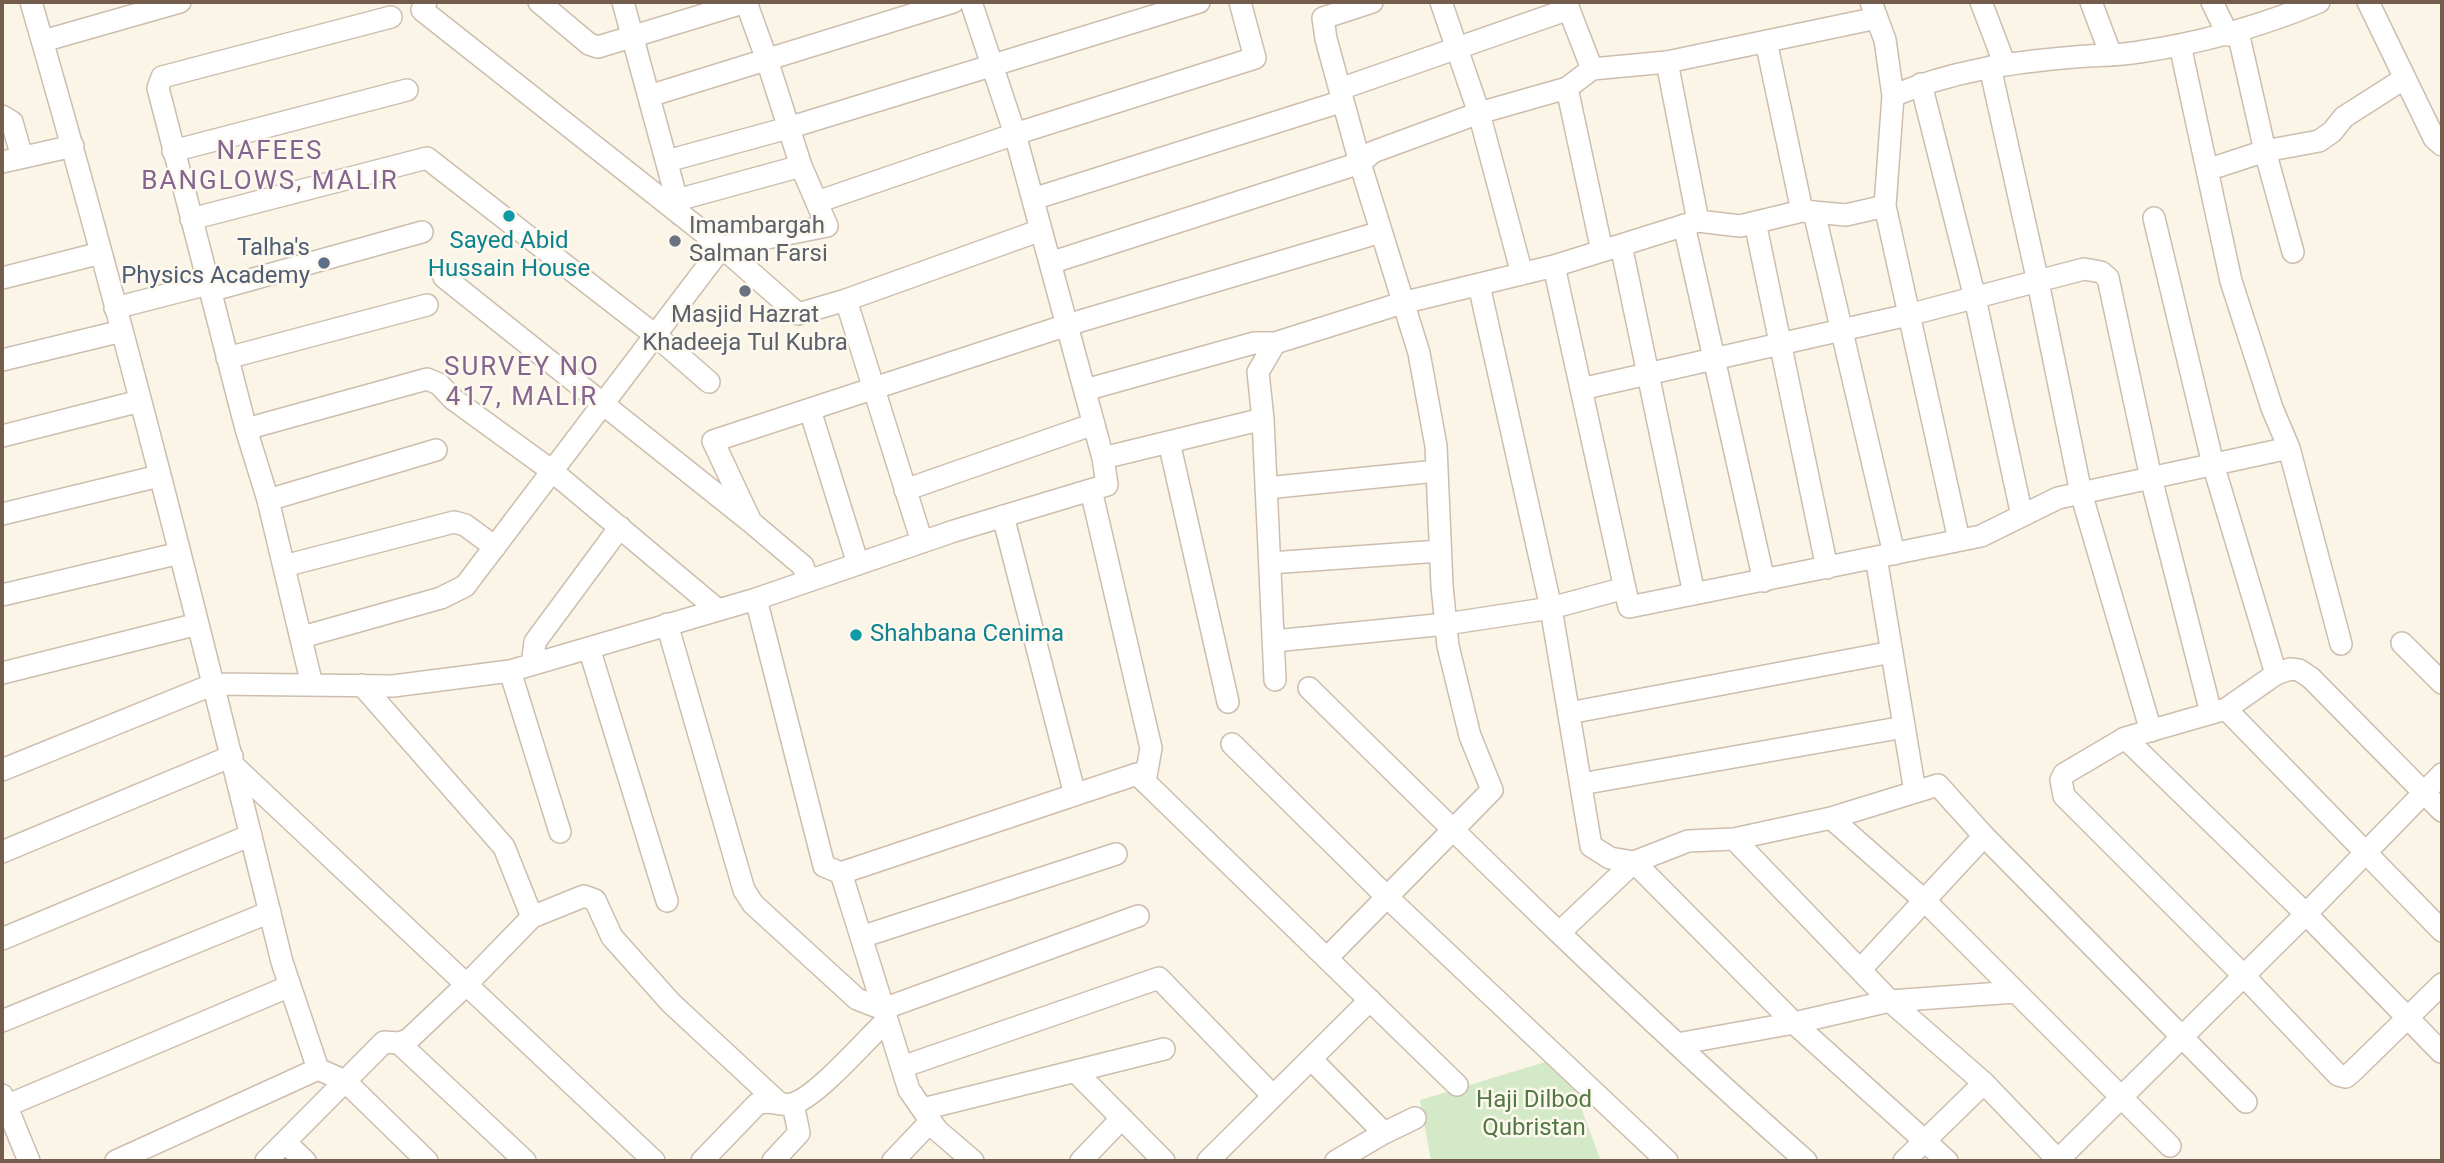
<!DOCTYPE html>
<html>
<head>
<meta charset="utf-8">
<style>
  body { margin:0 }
  #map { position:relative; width:2444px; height:1163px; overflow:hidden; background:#fbf5e8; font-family:Roboto,sans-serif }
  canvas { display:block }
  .frame { position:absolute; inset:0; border:4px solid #745d4d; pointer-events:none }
</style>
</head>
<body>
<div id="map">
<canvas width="2444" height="1163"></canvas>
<div class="frame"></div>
</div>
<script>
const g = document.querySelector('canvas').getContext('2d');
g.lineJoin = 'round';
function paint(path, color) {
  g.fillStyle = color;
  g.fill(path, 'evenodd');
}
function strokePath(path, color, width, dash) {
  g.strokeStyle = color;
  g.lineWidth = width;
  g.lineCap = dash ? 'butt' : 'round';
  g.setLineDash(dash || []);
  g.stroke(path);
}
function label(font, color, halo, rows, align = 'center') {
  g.font = font + ' Roboto,sans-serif';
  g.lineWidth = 5;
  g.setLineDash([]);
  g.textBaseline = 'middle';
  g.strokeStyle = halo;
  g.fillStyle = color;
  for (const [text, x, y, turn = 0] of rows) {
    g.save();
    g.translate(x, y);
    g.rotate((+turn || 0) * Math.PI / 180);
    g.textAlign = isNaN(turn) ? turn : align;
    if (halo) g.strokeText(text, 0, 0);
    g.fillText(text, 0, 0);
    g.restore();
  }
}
paint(new Path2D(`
  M1552 1060 1567 1070 1601 1161H1431L1420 1100Z`), '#d3e9c7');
const minor = new Path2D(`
  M31 2C123 319 203 641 282 962L318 1069 345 1081 427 1161
  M426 2 422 10 722 247 798 314 846 300 1041 230
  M539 2 589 44 598 47 746 2
  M623 2 681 215
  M971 2 1015 134 1103 458 1263 419
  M1441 2 1479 113 1522 274
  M1566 2 1592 69
  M1871 2 1885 40 1893 96
  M1981 2 2005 65
  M2091 2 2111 55
  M2212 2 2228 35
  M2368 2 2434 138 2442 145
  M2238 32 2265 151 2293 252
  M43 41 180 2
  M1766 41 1802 211
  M2180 45 2231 281 2272 408 2289 448 2341 644
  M1667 62 1698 221
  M1990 67 2038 282 2081 493 2151 731
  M1921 84 1975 298 2022 516
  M1567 88 1602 251
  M1340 89 1569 9
  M649 96 953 2
  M2 116 12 122 22 157
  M173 151 407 90
  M667 161 788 128 1199 2
  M2 162 73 146
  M2207 170 2265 151 2319 141 2332 132 2344 117 2405 78
  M1033 199 1343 101
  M677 200 801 166
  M817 202 1015 134 1255 58 1240 2
  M1885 206 1959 540
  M1814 212 1894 554
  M2154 218 2213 464 2276 674
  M191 219 427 158 655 335 709 382
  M1755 222 1827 568
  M1684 225 1764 581
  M1621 245 1694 594
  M1050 263 1360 163 1373 152 1479 113 1567 88 1592 69 1667 62 1877 18
  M1554 266 1629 607 1981 536 2058 498 2289 448
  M444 277 751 522 803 566 808 581
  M2 278 101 253
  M1479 285 1551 608 1591 846 1610 858 1634 862 1688 841 1734 839 1831 818 1938 785 1984 836 2246 1102
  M210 291 422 232
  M846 300 922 542
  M115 308 208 284
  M227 358 427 305
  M2 360 122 331
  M1581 389 1908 315 2084 269 2101 272 2108 278 2151 478 2211 713
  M1085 390 1254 343H1275
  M810 410 858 564
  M246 429 427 379 439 384 453 399 552 471 718 610
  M2 436 140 401
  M1169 442 1228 702
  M1266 488 1437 471
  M905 490 1094 424
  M1091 490 1151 748 1145 782
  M268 500 436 450
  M2 514 159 476
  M1003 516 1075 795
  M751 522 713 441 1067 325 1381 232
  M1876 557 1915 792
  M1270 563 1440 551
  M284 566 454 522 465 525 495 547
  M2 595 180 553
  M756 599 824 866 841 873 909 1090 937 1130 973 1161
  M667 624 744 890 753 904 857 999 883 1009 1138 916
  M302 637 441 598 465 586 722 247 827 226 801 166 767 60 746 2
  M1274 641 1446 624 1551 608 1625 588
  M2402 643 2442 683
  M589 648 667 901
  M532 664 535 642 620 527
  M510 671 560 832
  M2 673 198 624
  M1275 680 1263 419 1258 372 1275 343 1402 303 1554 266 1698 221 1740 226 1802 211 1846 215 1885 206 1893 96C1950 71 2013 62 2075 57 2097 55 2118 56 2139 52 2202 43 2261 26 2319 2
  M312 685 268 500 246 429 158 88 162 77 391 17
  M362 685 504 847 532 917
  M1309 688C1472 849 1635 1010 1806 1161
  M2226 709 2442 931
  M1569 713 1892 652
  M2125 738 2306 914 2441 1052
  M1232 744 1387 897 1667 1161
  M234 766 654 1161
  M2 770 214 684 393 686 510 671 756 599 954 531 1107 485 1103 458
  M1581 784 1904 727
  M2442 811 2311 678 2299 670 2290 669 2276 674 2226 709 2125 738 2064 774 2061 780 2064 796 2244 976 2338 1075 2346 1077 2353 1071 2442 984
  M1831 818 1925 901 2170 1146
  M1734 839 1890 1001 1984 1083 2058 1160 2306 914 2442 774
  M2 852 232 756
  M841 873 1137 774 1457 1085
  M1560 932 1634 862 1794 1023 1947 1161
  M861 937 1116 854
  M2 939 251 835
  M1327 958 1492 790 1470 736 1448 646 1442 586 1436 446 1419 353 1360 163 1326 39 1323 18 1372 2
  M1860 970 1984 836
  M2 1021 270 912
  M399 1043 525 1161
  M1677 1044 1794 1023 1890 1001 2015 992
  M1311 1059 1384 1133
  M902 1067 1159 978 1273 1096
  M1075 1071 1164 1161
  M2 1095 29 1161
  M6 1106 290 986
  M923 1109 1164 1049
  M285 1142 305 1161
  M116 1161 318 1069
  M266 1161 384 1042 399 1043 408 1040 466 985 532 917 584 896 595 900 612 937 671 1003 780 1104
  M702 1161 757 1104C770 1098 782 1108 795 1103 819 1094 865 1041 886 1021
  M773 1161 799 1133 793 1104
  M893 1161 931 1121
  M1081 1161 1122 1118
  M1208 1161 1370 1000
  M1336 1161 1384 1133 1415 1118
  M1904 1161 1984 1083`);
strokePath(minor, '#cdbdae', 24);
strokePath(minor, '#fff', 21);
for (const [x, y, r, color] of [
  [509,216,7,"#0f9aa8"],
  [675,241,7,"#6b7280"],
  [324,263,7,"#5c6f8a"],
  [745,291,7,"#6b7280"],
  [856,635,7,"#0f9aa8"]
]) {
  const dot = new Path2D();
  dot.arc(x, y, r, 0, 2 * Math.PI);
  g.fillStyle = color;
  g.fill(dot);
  strokePath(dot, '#fef9ee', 2.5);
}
label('24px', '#5b616d', '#fef9ee', [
  ["Imambargah",689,227],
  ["Salman Farsi",689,255],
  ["Masjid Hazrat",745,316,"center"],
  ["Khadeeja Tul Kubra",745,344,"center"]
], 'left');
label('24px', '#0d838f', '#fef9ee', [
  ["Sayed Abid",509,242],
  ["Hussain House",509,270],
  ["Shahbana Cenima",870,635,"left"]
]);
label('24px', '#4e5e75', '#fef9ee', [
  ["Talha's",310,249],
  ["Physics Academy",310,277]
], 'right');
label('24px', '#527945', '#fef9ee', [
  ["Haji Dilbod",1534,1101],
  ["Qubristan",1534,1129]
]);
g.letterSpacing = '2px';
label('26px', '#846590', '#fef9ee', [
  ["NAFEES",270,152],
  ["BANGLOWS, MALIR",270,182],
  ["SURVEY NO",522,368],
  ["417, MALIR",522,398]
]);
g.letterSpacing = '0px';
</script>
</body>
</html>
